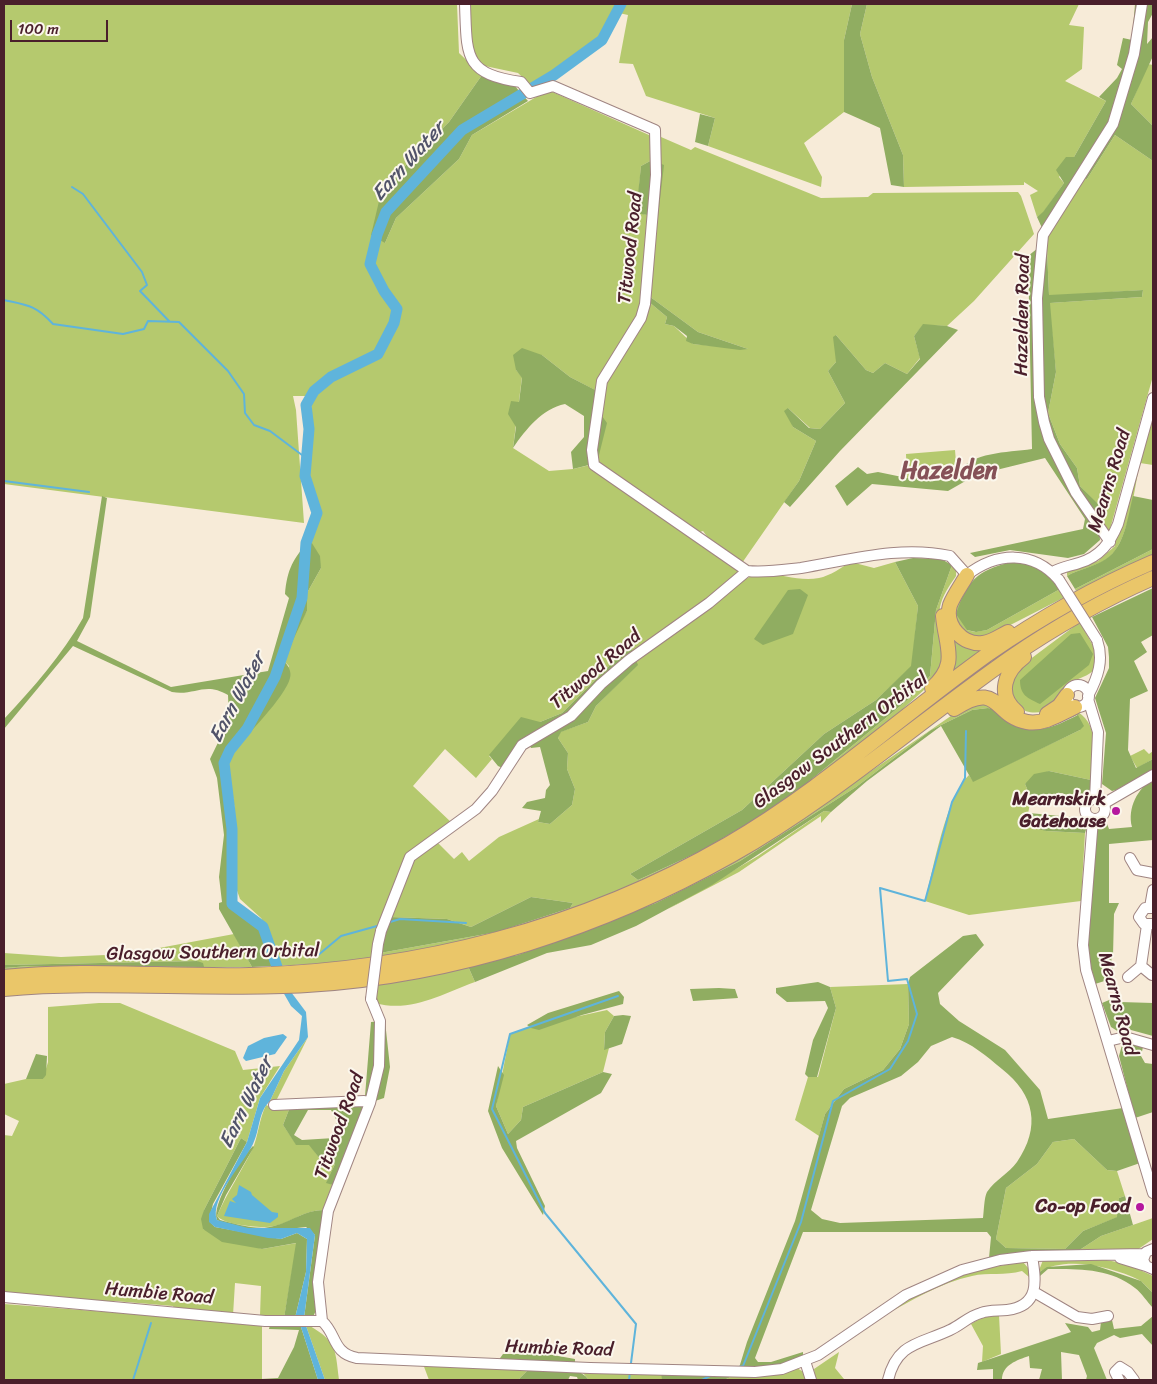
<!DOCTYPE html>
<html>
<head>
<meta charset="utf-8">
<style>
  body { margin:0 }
  #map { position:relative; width:1157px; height:1384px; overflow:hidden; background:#f7ebd8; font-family:Sriracha,sans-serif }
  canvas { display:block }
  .frame { position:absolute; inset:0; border:5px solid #4a1f2b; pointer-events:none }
  .scale { position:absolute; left:10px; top:20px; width:98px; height:22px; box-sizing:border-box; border:2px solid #4a1f2b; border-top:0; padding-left:6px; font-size:15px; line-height:18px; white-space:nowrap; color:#4a1f2b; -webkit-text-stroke:4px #fbf7ec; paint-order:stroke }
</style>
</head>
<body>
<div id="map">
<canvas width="1157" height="1384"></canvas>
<div class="frame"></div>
<div class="scale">100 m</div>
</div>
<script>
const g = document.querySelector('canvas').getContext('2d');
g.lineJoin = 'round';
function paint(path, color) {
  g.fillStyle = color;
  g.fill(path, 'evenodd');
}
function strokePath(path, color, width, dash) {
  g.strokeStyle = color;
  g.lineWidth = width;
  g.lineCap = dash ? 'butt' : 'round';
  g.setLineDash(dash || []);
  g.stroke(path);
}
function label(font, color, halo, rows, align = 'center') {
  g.font = font + ' Sriracha,sans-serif';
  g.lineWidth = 4;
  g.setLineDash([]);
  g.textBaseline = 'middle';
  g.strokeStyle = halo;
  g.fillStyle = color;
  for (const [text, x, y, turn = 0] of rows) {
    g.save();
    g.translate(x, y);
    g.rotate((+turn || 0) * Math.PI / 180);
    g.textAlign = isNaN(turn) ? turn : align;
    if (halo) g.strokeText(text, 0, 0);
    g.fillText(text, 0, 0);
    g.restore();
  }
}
paint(new Path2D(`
  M4 4H457L459 53 482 75 449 122 400 171 380 197 385 243 396 218 459 159 472 135 548 90 649 135 653 141 652 160 641 166 637 212 650 216 642 310 601 375 595 390 570 377 542 355 516 370 522 377 513 448 549 471 573 469 590 465 741 571 737 576 633 654 630 645 562 713 540 722 489 756 492 759 476 778 445 749 413 786 453 824 411 852 372 960 278 966 269 931 261 918 240 899 235 885V811L228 762 231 752 247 735 289 666 284 661 289 641 307 611V593L321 568 310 540 320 514 309 481 308 467 312 428 311 404 314 396H293L296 410 304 523 4 484Z
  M469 4H852L844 40V112L804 143 822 177 821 187 708 146 715 118 646 96 633 64 619 63 628 15 619 13C594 44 572 71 535 89L518 73 485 66 473 57Z
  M867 4H1079L1069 25 1084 27 1082 69 1065 81 1106 101 1074 157 1059 177 1064 183 1043 213 1037 217 1030 195 1038 191 1024 182V185L904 187 903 155 872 77 860 34Z
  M1148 64 1153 65V126L1131 104Z
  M1115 135 1153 161V376L1110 529 1107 533 1099 522 1103 510 1080 486 1077 468 1060 444 1048 413 1056 372 1049 303 1142 297 1143 290 1049 296 1047 249 1043 243 1080 178 1087 179Z
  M661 137 691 150 695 147 821 198 868 197 873 193 1018 192 1021 196 1034 234 974 301 947 326 923 325 914 336 920 358 907 374 885 363 873 373 866 370 836 335V362L828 371 845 403 820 429 810 428 788 408 793 427 816 441 799 481 742 563 711 542 703 531 697 533 597 463 605 396 602 394 606 380 649 302 667 317 665 324 674 326 693 344 748 349 698 332 649 296Z
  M1153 416V465L1140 463Z
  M955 450 957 474 907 478 906 454Z
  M1138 472C1134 494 1127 546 1107 559 1095 567 1079 569 1067 576V572L1098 561 1115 546 1114 544C1125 521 1127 495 1138 472Z
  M1153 549V556L1076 591 1075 589Z
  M851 562 874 568 895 562 918 606 912 666 876 700 824 734 742 810 630 874 638 880 701 851 783 803 910 698 930 676 936 610 952 565 956 570V576C950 585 942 596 940 607 935 633 955 645 940 675 893 719 845 761 792 799 670 885 525 937 379 958L380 953 497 932 570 908 573 903 531 897 471 927 447 919 390 917 412 859 437 842 454 859 462 852 469 861 499 837 539 819 538 822 550 824 572 805 575 789 567 769 568 753 558 738 560 732 588 722 596 706 637 665 636 662 734 589C760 559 787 584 819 578 830 576 842 567 851 562Z
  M973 578 963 594 967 630 975 632 987 630 1060 589 1065 597 983 639 962 634 953 607 959 594Z
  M1080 622 1097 653 1094 670C1084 679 1076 678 1067 685 1061 690 1059 700 1052 706 1037 719 1013 712 1011 691 1011 685 1013 678 1013 672Z
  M952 635 993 645 955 673 952 671 955 661Z
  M987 702 1018 722 1078 712C1101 727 1092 756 1091 780L1049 771 1025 784 1031 798 1027 819 1046 831 1085 833 1081 901 969 915 925 901C933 870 946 796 969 775L973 781 1080 730 1077 715 1049 727 1033 730 988 708 972 710 931 730 856 787 740 861 656 903 583 933 518 955 467 964 475 982C442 994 411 1013 375 1003L376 980 429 974 819 807 961 709Z
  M1144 749 1149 754 1153 751V759L1137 768 1130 756Z
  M824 811 831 812 821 823V816L739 872 668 909 758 856Z
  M234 934 252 967 38 969 4 972V968L29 966 203 967 197 961 4 965V953L61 957 127 954Z
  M908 984 909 1024 900 1049 883 1070 844 1089 825 1114 819 1136 795 1120 808 1077H818L836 1008 830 987Z
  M99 1003H120L235 1051 243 1070 280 1066 260 1098 247 1142 241 1138 204 1210 203 1229 262 1249 297 1243 284 1318 260 1316 261 1286 235 1283 233 1315 175 1311 173 1306 115 1301 103 1304 4 1294V1135L12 1136 19 1121 4 1114V1084L26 1079H43L48 1062V1007Z
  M607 1010 614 1016 605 1032 604 1049 609 1048 603 1072 523 1107 521 1120 508 1134 496 1106 510 1034 529 1027Z
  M308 1037 275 1103 270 1101 284 1071Z
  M266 1105 273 1108 290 1107 283 1125 296 1144 310 1145 320 1159 335 1164 327 1182 333 1185 326 1210C305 1209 293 1222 274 1226 263 1229 224 1225 217 1216 227 1193 241 1172 252 1150 258 1138 259 1119 266 1105Z
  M1074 1139 1107 1170 1117 1171 1125 1196 1119 1198 1118 1217 1083 1231 1065 1249 1006 1248 996 1239 1006 1188 1037 1164 1053 1142Z
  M1153 1218V1239L1137 1250 1078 1251 1101 1236Z
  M1096 1258 1127 1264 1153 1276V1293C1149 1289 1144 1283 1139 1280 1112 1267 1065 1255 1038 1273L1043 1260Z
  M1023 1262 1029 1269V1277L1022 1271C1005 1276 988 1272 972 1276 940 1283 911 1301 883 1316 921 1284 974 1269 1023 1262Z
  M4 1304 262 1324V1380H4Z
  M999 1315 1001 1354 982 1362 983 1346 971 1324 981 1318Z
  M305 1323C336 1341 335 1345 339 1380H325Z
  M839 1352 835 1368 844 1379 815 1380 814 1369Z
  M423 1364 530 1368 518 1380H429Z
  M797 1368 805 1373 808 1380H589L583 1373 588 1370 661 1372 663 1380H724L737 1374Z`), '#b5c96e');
paint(new Path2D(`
  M852 4H867L860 34 872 77 903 155 904 187 891 185 880 128 844 112V40Z
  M1135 4H1153V13L1148 22 1147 44 1153 37V56L1131 104 1153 126V161L1115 135 1087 179 1075 178 1042 228 1037 217 1043 212 1064 183 1056 170 1066 157H1074L1106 101 1099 97 1117 78 1122 69 1117 65 1123 38 1132 40Z
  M482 75 514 85 528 101 472 135 459 159 396 218 385 243 371 235 380 197 400 171 449 122Z
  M700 114 715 118 708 146 695 142Z
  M652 160 664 165 658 217 636 213 641 166Z
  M1038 248 1047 249 1049 295 1143 290 1142 297 1050 303 1056 372 1048 413 1060 444 1077 468 1080 486 1104 510 1099 522 1100 540 1084 554 1068 558 1010 550 975 557 970 553 1083 529 1085 519 1045 458 976 475 948 491 872 484 847 506 835 486 858 467 867 474 878 472 907 478 956 474C973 451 1006 453 1032 449L1028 256Z
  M649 296 698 332 748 349 740 350 693 344 686 341 687 336 674 326 665 324 667 317 649 302Z
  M923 324 947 326 958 330 840 451 790 507 784 502 799 481 816 441 793 427 784 411 788 408 809 428 820 429 845 403 828 371 836 362 833 337 836 335 866 370 873 373 885 363 907 374 920 359 914 336Z
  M522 348 542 355 570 377 605 395 602 416 607 423 597 463 573 469 571 452 584 437V416L565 404C542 409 526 429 513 448L516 427 508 414 511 401 519 402 522 378 516 370 513 355Z
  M102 496 107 498 90 617 77 641 171 687 268 671 289 598 285 594C287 570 293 558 310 540L320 556 321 568 307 593V611L292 642H289L284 661C288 665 292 672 290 678 286 696 245 738 231 752L229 749 223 768 230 830 227 870 231 906 260 927 265 934 272 966 252 967 219 909V903L222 902 219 877 224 835 217 778 210 759 229 720 228 695C205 681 195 696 172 692L73 646 4 729V719C33 688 62 655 83 618Z
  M1133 496 1153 500V549L1075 589 1067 576C1079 569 1094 567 1106 559 1125 547 1128 515 1133 496Z
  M913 558 941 559 952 565 936 610 930 676 910 698 783 803 701 851 638 880 630 874 742 810 824 734 876 700 911 666 918 606 895 562Z
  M1011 562C1038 565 1043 567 1060 589L987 630 976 632 967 630 956 614C968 580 976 571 1011 562Z
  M1153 588V635L1141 642 1147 652 1134 661 1148 691 1130 699 1128 750 1136 768 1153 759V770L1116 790 1112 791 1102 784 1106 733 1095 698 1109 668V657L1108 647 1092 617Z
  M800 589 808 595 793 634 763 645 754 639 788 590Z
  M1080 633 1093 654 1089 665 1040 704C1027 698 1020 695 1020 680L1071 634Z
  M630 645 638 665 596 706 588 722 561 732 558 738 568 753 567 769 575 789 572 805 550 824 538 822 541 811 522 808 527 802 545 798 546 790 550 785 540 747 531 748 527 741 507 770 498 766 489 755 521 717 540 722 562 713Z
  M988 708C1000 711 1008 717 1019 724 1039 736 1059 724 1078 715L1084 726 1080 730 973 782 941 726 867 781 831 812 824 811 712 885 636 926 591 945 547 953 475 982 467 964 518 955 656 903 740 861 856 787 931 730 972 710Z
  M1049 771 1091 780 1092 787 1079 802 1062 793 1031 798 1025 784 1034 774Z
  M1153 779V840L1109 844V903H1119L1114 914 1113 956H1111L1114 978 1095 984 1088 961V946L1095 826 1106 821 1109 829 1132 827C1127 808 1138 788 1153 779Z
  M1029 813 1082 818 1088 823 1085 833 1046 831 1027 826Z
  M531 897 573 903 570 908 497 932 380 953 390 917 447 919 471 927Z
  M976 934 984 945 938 993 940 1004 959 1021 1005 1050 1040 1090 1048 1119 1123 1108 1140 1163 1117 1171 1107 1170 1074 1139 1053 1142 1037 1164 1006 1188 996 1239 1006 1248 1065 1249 1083 1231 1117 1217 1119 1198 1125 1196 1133 1225 1101 1236 1078 1251 989 1258 991 1237 987 1232H803L755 1358 758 1362H771L803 1352V1358L775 1366 739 1368 747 1342 795 1221 825 1114 844 1089 883 1070 900 1049 909 1024 908 984 910 977 963 936ZM952 1037C972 1043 986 1056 1002 1069 1035 1095 1041 1127 1017 1162 1009 1173 995 1180 987 1192 984 1198 984 1211 983 1218L840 1223 822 1219 811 1210 842 1106 850 1098 901 1076 918 1062 931 1046Z
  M197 961 203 963 204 967 29 966 4 968V965Z
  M818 982 830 987 836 1008 817 1077H808L805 1074 813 1040 828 1008 825 1001 787 1002 776 993V988Z
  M719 988 735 989 738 998 693 1001 690 989Z
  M619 991 624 997 623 1004 582 1015 539 1030 531 1028 527 1025 548 1013Z
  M1114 998 1120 1002 1153 1003V1036L1131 1030 1119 1032 1111 1027 1102 1003Z
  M623 1015 631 1016 622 1044 604 1050 605 1032 614 1016Z
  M385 1021 390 1067 384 1098 375 1101 365 1096 371 1022Z
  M1127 1043 1143 1047 1141 1056 1145 1063 1153 1064V1112L1135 1118 1119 1056 1122 1045Z
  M36 1054 47 1056 46 1075 43 1079H26Z
  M498 1066 504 1075 496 1106 508 1134 521 1120 523 1107 603 1072 612 1074 601 1093 516 1141 517 1148 545 1206 543 1215 502 1148 488 1111Z
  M367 1106 333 1185 326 1183 335 1164 320 1159 309 1145H296L283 1125 290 1107ZM308 1110H331L337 1121 334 1138 302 1140 294 1135Z
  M241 1138 247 1142 213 1204 209 1221 215 1227 281 1239 297 1233 307 1239 306 1272 295 1318H284L296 1243 262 1249 222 1242 203 1229 201 1219 204 1210Z
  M253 1146 254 1147 226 1195 217 1216 220 1220C236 1224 258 1231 274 1226 293 1221 306 1209 326 1210L317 1308 313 1317 304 1318 315 1235 306 1227C279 1230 242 1233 217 1220 211 1205 241 1157 253 1146Z
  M1091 1264 1141 1281 1153 1293V1308C1147 1302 1142 1293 1135 1288 1110 1268 1078 1269 1048 1269L1040 1276 1038 1273 1047 1267Z
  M1153 1316V1346L1142 1334 1120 1338 1114 1335 1097 1343 1094 1348 1107 1380H1086L1087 1376 1079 1355 1061 1352 1062 1380H1039L1042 1369 1030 1368 1029 1356C1017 1360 1002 1365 1002 1380H993V1369L977 1370 978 1363 1071 1332 1065 1323 1088 1327 1092 1332 1100 1330 1101 1322 1112 1320 1114 1329 1141 1326Z
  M300 1324 318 1380H262L261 1379 278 1378 294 1347 299 1330 269 1329 270 1325Z
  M503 1354H547L575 1359V1363L498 1361Z
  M530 1368C548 1368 577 1364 589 1380H578L577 1377 570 1376 568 1380H518Z
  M661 1372 737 1374 724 1380H662Z`), '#90ad61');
paint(new Path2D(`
  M283 992H291L306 1012 308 1037 284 1071 270 1101C258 1112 260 1130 253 1144 244 1163 209 1199 217 1220L248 1228H310L315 1235 304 1318H295L306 1272 307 1239 297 1233 281 1239 268 1238 215 1227 209 1222V1214L247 1142 260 1098 299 1040 302 1016 291 1006Z
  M283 1034 287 1037 275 1054 246 1061 243 1058 248 1046 264 1038Z
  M239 1185 251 1192 252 1195 272 1212 278 1213V1217L270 1223 224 1216 230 1201 236 1203 232 1199 237 1195Z
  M305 1323 325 1380H318L300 1324Z`), '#5fb4db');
strokePath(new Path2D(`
  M72 187 83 194 142 272 147 285 140 291 169 321
  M4 300C27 305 36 305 53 324L123 334 144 329 148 321 179 322 228 371 244 394 245 413 254 425 270 431 306 458
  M4 481 89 492
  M390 922 400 919 466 923
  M317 956 341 936 377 926
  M618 996 510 1034 492 1109 545 1213 636 1324 631 1363
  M739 1367 743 1366 801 1222 833 1101 890 1069 908 1041 917 1014 907 979 888 981 880 888 925 901 952 802 965 778 966 731
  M133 1380 151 1323
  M629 1380 630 1372
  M702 1380 712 1375`), '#5fb4db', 2);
strokePath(new Path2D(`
  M282 981 263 927 232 904V829L224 763 230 750 247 729 275 677 302 598 306 543 317 513 305 476 309 429 306 405 314 391 331 377 378 354 394 323 397 309 384 291 370 264 377 235 386 212 462 130 554 75 602 40 621 4`), '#5fb4db', 11);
const minor = new Path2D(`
  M465 4C467 55 463 74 521 82L530 93 553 86 655 130 656 175 645 304 641 318 602 381 592 450 594 465 747 571C765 573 783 570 801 568 850 560 900 545 950 556L967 575C997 552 1033 550 1059 580
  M1110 542 1076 493 1049 439 1044 422 1039 397 1037 298 1043 235 1113 124 1134 54 1142 4
  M1053 572C1061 567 1070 566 1079 563 1100 557 1110 543 1118 524L1153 398
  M1067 696a11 11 0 1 1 22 0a11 11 0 1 1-22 0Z
  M1088 696C1098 677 1104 660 1097 640
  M1088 699 1098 732 1095 799
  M1085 809a10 10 0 1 1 20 0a10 10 0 1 1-20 0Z
  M1103 804 1153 775
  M1093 819 1083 945 1086 970 1153 1193
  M1130 858 1137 870 1153 873
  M1150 907 1153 890
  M1152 924H1144L1139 917 1145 908H1153
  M381 931 410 857 476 809 492 791 522 745 571 716 601 684 629 660 709 603 747 571
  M1141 966 1147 925
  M1128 977 1141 966 1152 975
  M1108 1041 1125 1037 1153 1045
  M274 1105 364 1101 370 1103
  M1153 1249 1146 1252 1143 1260 1146 1266 1153 1269
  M1120 1258 1146 1266
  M1034 1292 1077 1317 1092 1319 1108 1316
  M4 1297 265 1321H322C337 1334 332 1353 357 1358L590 1368 755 1372 782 1369 818 1355 906 1295 962 1270 1000 1260 1032 1256 1144 1254
  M322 1321 318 1282 328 1211 370 1103 379 1066 380 1021 371 999
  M805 1361 811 1380
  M888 1380C897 1342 921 1344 950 1330 961 1325 969 1316 981 1313 989 1310 998 1311 1007 1310 1040 1306 1036 1281 1032 1256
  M1119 1380 1115 1372 1120 1367 1128 1372 1134 1380`);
const highway = new Path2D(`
  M967 575C962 584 954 595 950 605 944 625 963 646 983 643 992 642 1000 636 1008 632
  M932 688C959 663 946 648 943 616
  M954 709C1001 679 992 716 1027 722 1044 725 1060 714 1075 707
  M1017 712C996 695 1005 671 1024 657
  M1047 714 1059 706 1067 695
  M4 977C86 968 168 977 250 975 417 970 583 928 728 844 821 790 900 717 988 654 1040 618 1095 587 1153 562
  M4 989C105 980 206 991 307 985 455 976 603 928 732 855 831 799 917 723 1010 658 1055 627 1103 600 1153 578`);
strokePath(minor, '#a08582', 12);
strokePath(highway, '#a08582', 16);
strokePath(minor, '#fff', 10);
strokePath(highway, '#eac669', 14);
const minorBridge = new Path2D(`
  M1059 580 1097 640
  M371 999 378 944 381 931`);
strokePath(minorBridge, '#a08582', 12, []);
strokePath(minorBridge, '#fff', 10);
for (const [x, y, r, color] of [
  [1116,811,5,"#b5179e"],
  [1140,1207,5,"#b5179e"]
]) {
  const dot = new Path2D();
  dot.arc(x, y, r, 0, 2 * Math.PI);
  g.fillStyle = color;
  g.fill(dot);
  strokePath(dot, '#fbf7ec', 2);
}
label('19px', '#4a1f2b', '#fbf7ec', [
  ["Titwood Road",631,248,-84],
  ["Hazelden Road",1023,315,-89],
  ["Mearns Road",1110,481,-73],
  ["Titwood Road",596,670,-40],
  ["Glasgow Southern Orbital",841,741,-37],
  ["Glasgow Southern Orbital",213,953,-1],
  ["Mearns Road",1117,1004,75],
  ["Titwood Road",340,1126,-70],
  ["Humbie Road",159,1294,5],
  ["Humbie Road",559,1349,2]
]);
label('bold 19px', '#4a1f2b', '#fbf7ec', [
  ["Mearnskirk",1106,800],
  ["Gatehouse",1106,822],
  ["Co-op Food",1130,1207]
], 'right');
label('italic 20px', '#515369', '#fbf7ec', [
  ["Earn Water",409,162,-48],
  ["Earn Water",238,698,-62],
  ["Earn Water",247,1103,-64]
]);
label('bold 24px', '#865157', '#fbf7ec', [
  ["Hazelden",949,472]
]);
</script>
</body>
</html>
